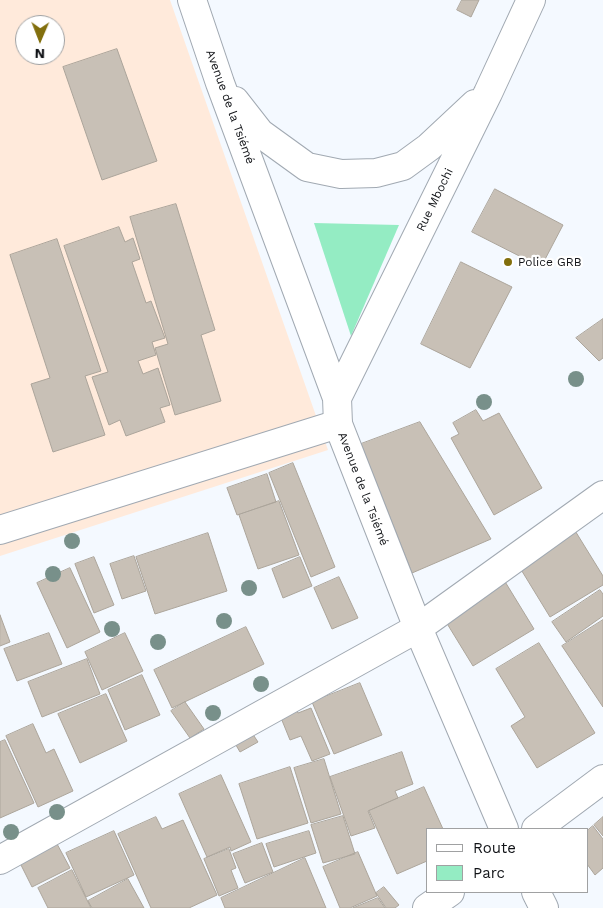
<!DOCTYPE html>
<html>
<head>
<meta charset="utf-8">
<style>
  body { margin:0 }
  #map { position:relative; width:603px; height:908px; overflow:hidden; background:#f4f9ff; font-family:"Work Sans",sans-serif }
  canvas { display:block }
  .legend { position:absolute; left:426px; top:828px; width:162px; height:65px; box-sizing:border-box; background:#fff; border:1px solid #a0a1a2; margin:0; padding:6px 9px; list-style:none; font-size:15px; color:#111317 }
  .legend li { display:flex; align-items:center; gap:10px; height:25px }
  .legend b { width:25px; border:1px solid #a0a1a2 }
  .north { position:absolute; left:15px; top:15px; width:50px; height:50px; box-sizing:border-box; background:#fff; border:1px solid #a0a1a2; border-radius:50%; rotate:181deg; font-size:14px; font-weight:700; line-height:20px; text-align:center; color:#111317 }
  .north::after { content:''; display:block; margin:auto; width:18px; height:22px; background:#826f0d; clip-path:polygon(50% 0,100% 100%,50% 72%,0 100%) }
</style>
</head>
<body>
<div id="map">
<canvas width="603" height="908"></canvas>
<ul class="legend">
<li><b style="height:6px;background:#fff"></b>Route</li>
<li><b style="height:14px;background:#94ecc3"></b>Parc</li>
</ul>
<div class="north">N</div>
</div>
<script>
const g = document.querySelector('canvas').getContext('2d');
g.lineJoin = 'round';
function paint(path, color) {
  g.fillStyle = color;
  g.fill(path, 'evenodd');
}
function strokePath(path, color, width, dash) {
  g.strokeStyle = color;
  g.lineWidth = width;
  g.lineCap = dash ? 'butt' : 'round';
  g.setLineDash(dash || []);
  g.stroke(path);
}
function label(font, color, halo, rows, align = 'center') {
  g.font = font + ' "Work Sans",sans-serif';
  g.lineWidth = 4.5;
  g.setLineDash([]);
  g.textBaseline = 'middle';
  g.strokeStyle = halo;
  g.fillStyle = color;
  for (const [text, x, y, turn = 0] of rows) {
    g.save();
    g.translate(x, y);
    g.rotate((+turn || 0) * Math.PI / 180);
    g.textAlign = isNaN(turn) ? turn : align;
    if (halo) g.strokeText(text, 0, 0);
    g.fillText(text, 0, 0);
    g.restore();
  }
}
paint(new Path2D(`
  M0 0H170L328 450 0 556ZM25 25H55V55H25Z`), '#ffeadb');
paint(new Path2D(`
  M314 223 399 225 351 336Z`), '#94ecc3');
const building = new Path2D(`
  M462 0H479L471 17 457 10Z
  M117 49 157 161 102 180 63 67Z
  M495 189 563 225 541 267 472 232Z
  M176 204 215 330 201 335 221 401 175 415 155 348 168 344 130 217Z
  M119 227 125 242 133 238 140 259 132 262 146 303 151 301 165 338 152 342 156 355 138 361 143 374 158 368 170 405 160 408 165 422 126 436 120 420 109 425 92 377 108 372 64 246Z
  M57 239 101 371 85 376 105 435 53 452 31 384 50 378 10 255Z
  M461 262 512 287 470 368 421 344Z
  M603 319V358L599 361 576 338Z
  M476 410 483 421 499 413 542 488 494 515 451 438 459 434 453 423Z
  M420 422 491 539 412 573 361 444Z
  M293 463 335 567 311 577 269 473Z
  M267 474 276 502 237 515 227 488Z
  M279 501 299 555 258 569 239 515Z
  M574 529 603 576V585L550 617 517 563Z
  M208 533 227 591 155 614 136 557Z
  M134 556 146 591 122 599 110 564Z
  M94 557 114 605 94 613 75 564Z
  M300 557 312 586 283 598 272 569Z
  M70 568 100 632 67 648 37 583Z
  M339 577 358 618 332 629 314 588Z
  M504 580 534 629 473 666 443 617Z
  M600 590 603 594V616L566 642 552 622Z
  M0 615 10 642 0 646Z
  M603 620V707L562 646Z
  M246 627 264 664 172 708 154 670Z
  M49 633 62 664 17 681 4 649Z
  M125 633 143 671 102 690 85 652Z
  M539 643 595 733 537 768 511 726 525 717 496 669Z
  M87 659 100 694 42 717 28 682Z
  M142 675 160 715 125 730 108 690Z
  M360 683 382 735 334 754 312 702Z
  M106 694 127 741 80 763 58 714Z
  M185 702 204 729 190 738 171 711Z
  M295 706 298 713 311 708 330 754 312 761 301 736 290 740 279 713Z
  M33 724 46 753 54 749 73 791 38 807 6 736Z
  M250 730 258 742 240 752 233 740Z
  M5 740 34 803 0 818V742Z
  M402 752 413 784 395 791 398 798 368 811 375 828 351 836 330 777Z
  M324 759 341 814 311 823 294 768Z
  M290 767 308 823 257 839 239 784Z
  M221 775 251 842 231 851 230 847 207 857 179 794Z
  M424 787 443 829H427V861L397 874 369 811Z
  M343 816 355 854 323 863 311 825Z
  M156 817 162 829 183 820 217 895 189 908H151L118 834Z
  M603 817V836L594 825Z
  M593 826 603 839V868L595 875 587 864V831Z
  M114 831 134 875 86 897 66 853Z
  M309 831 316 853 274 867 266 844Z
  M56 842 70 868 32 887 19 861Z
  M262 843 273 872 245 883 233 854Z
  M229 849 236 868 231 870 238 888 219 896 204 859Z
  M358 852 377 896 350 908H340L323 867Z
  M305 858 326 908H225L221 898Z
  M72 870 91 908H48L38 888Z
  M128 879 144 908H92L88 901Z
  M384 887 399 905 395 908H386L376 893Z
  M378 898 385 908H353Z`);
paint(building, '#c8c0b6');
strokePath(building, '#aca59b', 1);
const street = new Path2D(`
  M0 530 338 424
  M536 829 603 779
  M0 860 418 628 603 495`);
const secondary = new Path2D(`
  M192 0 220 83 337 398 338 424 418 628 504 829
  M235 101 260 133 307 167 341 174 376 173 403 166 429 147 475 104
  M337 398 488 93 531 0
  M536 892 544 908
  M427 908 450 892`);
strokePath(street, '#a1a9b2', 30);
strokePath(secondary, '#a1a9b2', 30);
strokePath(street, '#fff', 28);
strokePath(secondary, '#fff', 28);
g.fillStyle = '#78908a';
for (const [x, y] of [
  [576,379],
  [484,402],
  [72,541],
  [53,574],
  [249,588],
  [224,621],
  [112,629],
  [158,642],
  [261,684],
  [213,713],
  [57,812],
  [11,832]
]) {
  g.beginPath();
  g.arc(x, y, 8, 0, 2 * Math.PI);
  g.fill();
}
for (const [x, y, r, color] of [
  [508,262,5,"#826f0d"]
]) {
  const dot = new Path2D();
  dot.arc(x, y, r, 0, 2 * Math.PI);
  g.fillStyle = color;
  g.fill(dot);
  strokePath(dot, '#fff', 2);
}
label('12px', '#111317', '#fff', [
  ["Avenue de la Tsiémé",230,107,70],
  ["Rue Mbochi",435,200,-64],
  ["Avenue de la Tsiémé",363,489,69]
]);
label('12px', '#111317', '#fff', [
  ["Police GRB",518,262]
], 'left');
</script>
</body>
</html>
